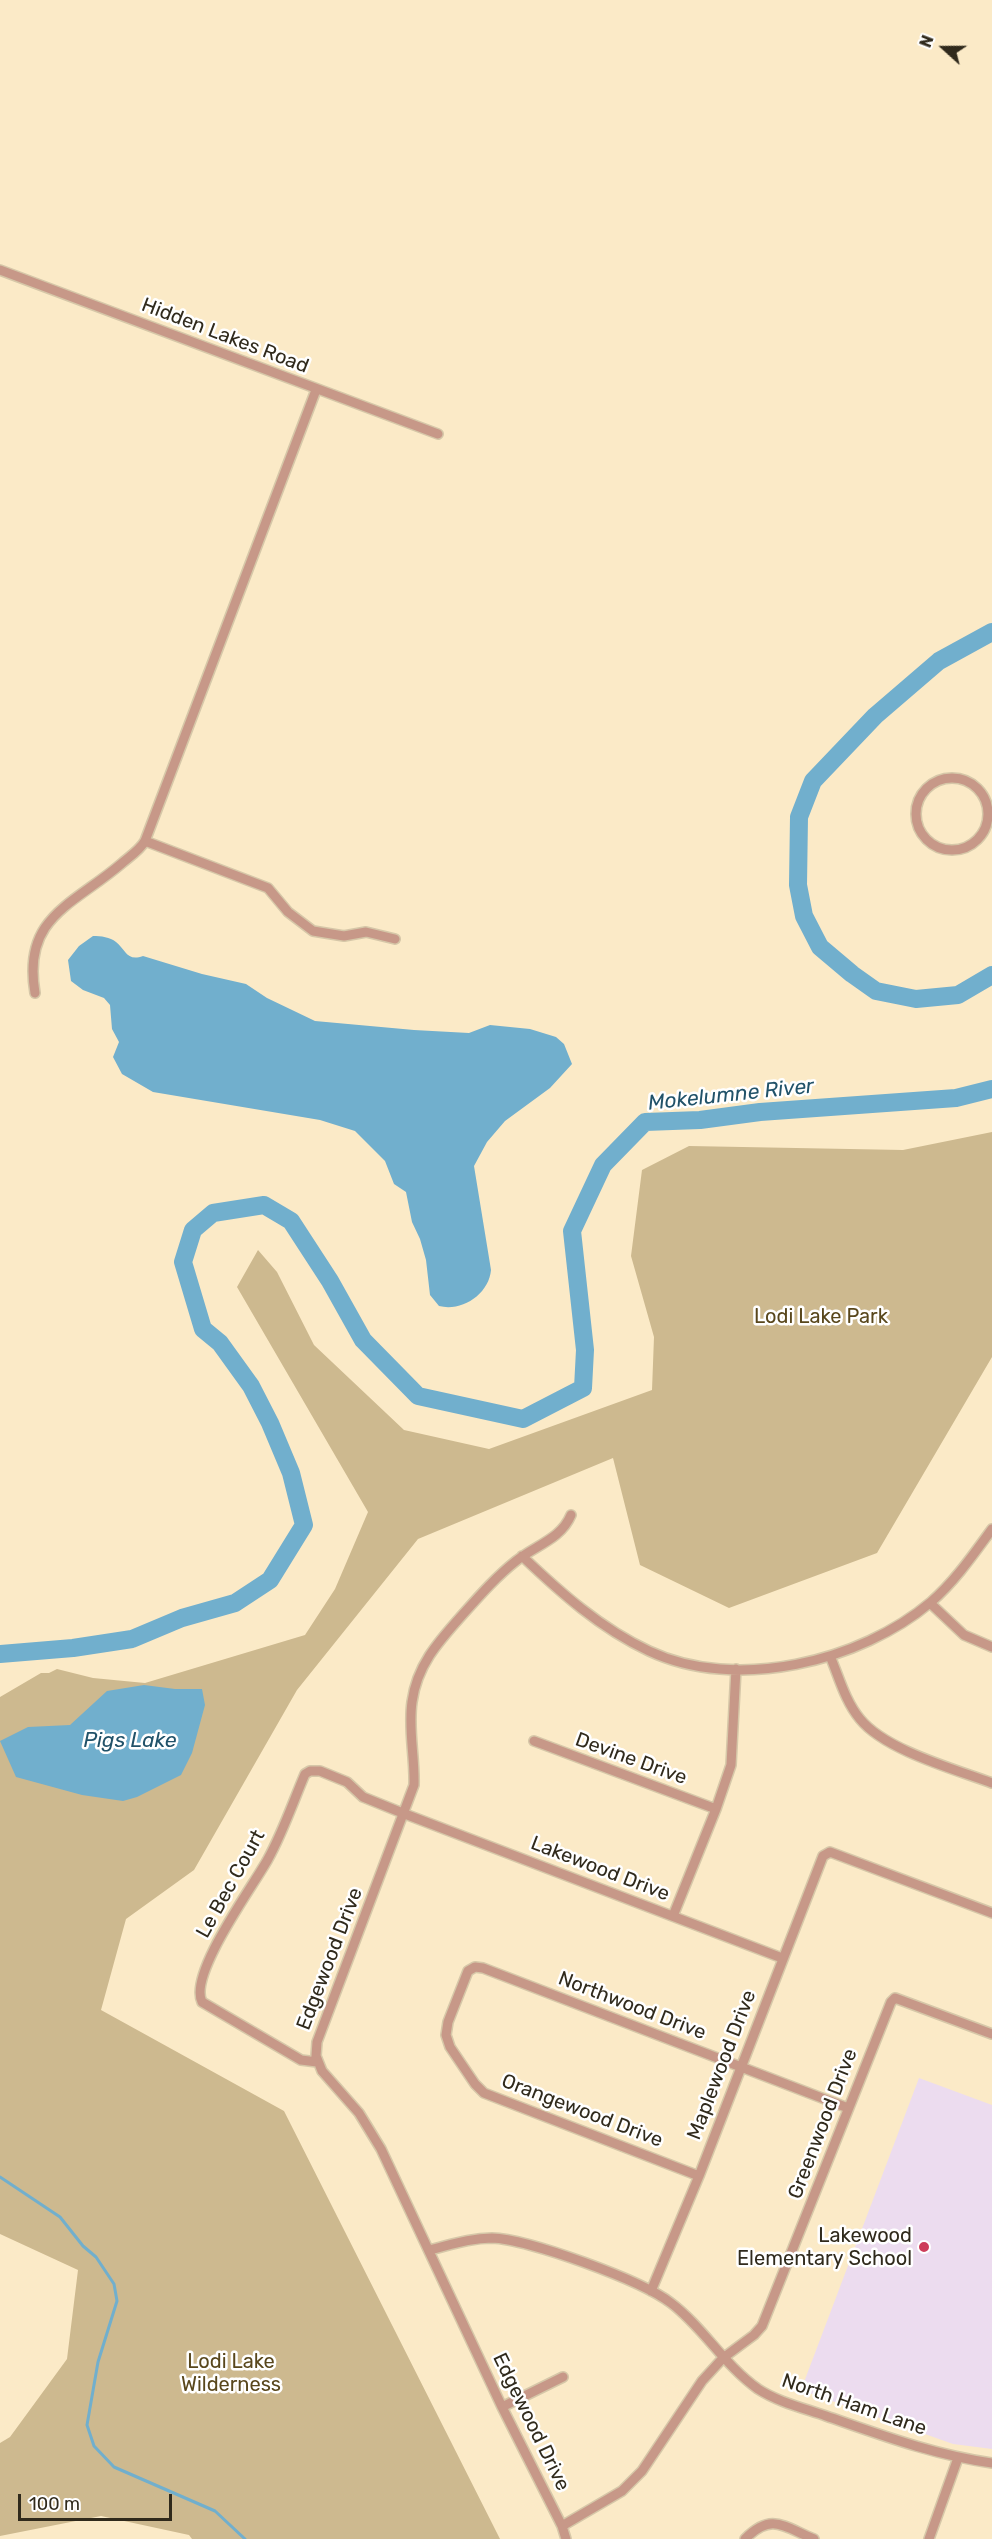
<!DOCTYPE html>
<html>
<head>
<meta charset="utf-8">
<style>
  body { margin:0 }
  #map { position:relative; width:992px; height:2539px; overflow:hidden; background:#fbeac7; font-family:Rubik,sans-serif }
  canvas { display:block }
  .north { position:absolute; left:914px; top:18px; width:60px; height:60px; -webkit-text-stroke:4px #fff; paint-order:stroke; rotate:291deg; font-size:16px; font-weight:700; line-height:24px; text-align:center; color:#302a1c }
  .north::after { content:''; display:block; margin:auto; width:21px; height:27px; background:#302a1c; clip-path:polygon(50% 0,100% 100%,50% 72%,0 100%) }
  .scale { position:absolute; left:18px; top:2494px; width:154px; height:27px; box-sizing:border-box; border:3px solid #302a1c; border-top:0; padding-left:8px; font-size:18px; line-height:21px; white-space:nowrap; color:#302a1c; -webkit-text-stroke:4px #fff; paint-order:stroke }
</style>
</head>
<body>
<div id="map">
<canvas width="992" height="2539"></canvas>
<div class="north">N</div>
<div class="scale">100 m</div>
</div>
<script>
const g = document.querySelector('canvas').getContext('2d');
g.lineJoin = 'round';
function paint(path, color) {
  g.fillStyle = color;
  g.fill(path, 'evenodd');
}
function strokePath(path, color, width, dash) {
  g.strokeStyle = color;
  g.lineWidth = width;
  g.lineCap = dash ? 'butt' : 'round';
  g.setLineDash(dash || []);
  g.stroke(path);
}
function label(font, color, halo, rows, align = 'center') {
  g.font = font + ' Rubik,sans-serif';
  g.lineWidth = 5;
  g.setLineDash([]);
  g.textBaseline = 'middle';
  g.strokeStyle = halo;
  g.fillStyle = color;
  for (const [text, x, y, turn = 0] of rows) {
    g.save();
    g.translate(x, y);
    g.rotate((+turn || 0) * Math.PI / 180);
    g.textAlign = isNaN(turn) ? turn : align;
    if (halo) g.strokeText(text, 0, 0);
    g.fillText(text, 0, 0);
    g.restore();
  }
}
paint(new Path2D(`
  M919 2078 992 2105V2449L953 2444 801 2390Z`), '#ecdcef');
paint(new Path2D(`
  M992 1132V1357L877 1553 729 1608 640 1565 613 1458 418 1539 297 1690 194 1870 126 1919 101 2010 284 2111 500 2539H192L189 2535 101 2516 0 2536V2443L10 2437 67 2359 78 2270 0 2234V1697L41 1673H49L57 1669 93 1678 145 1683 305 1635 335 1589 368 1512 237 1287 258 1250 277 1272 314 1345 404 1430 489 1449 652 1390 654 1337 631 1256 642 1170 689 1146 903 1150Z`), '#cdb98f');
paint(new Path2D(`
  M93 936C101 936 110 937 116 942 126 950 127 962 143 956L202 974 246 984 267 998 315 1021 414 1030 469 1033 490 1025 530 1029 556 1037 564 1044 572 1064 550 1088 505 1121 487 1142 474 1166 491 1270C489 1294 462 1312 439 1306L430 1295 426 1260 420 1239 412 1222 406 1192 394 1184 385 1161 355 1131 320 1120 153 1092 122 1074 113 1057 119 1042 112 1029 110 1005 104 998 83 990 71 981 68 960 79 946Z
  M144 1685 175 1689H202L205 1705 192 1753 181 1775 137 1797 123 1801 82 1795 16 1777 0 1741 28 1727 70 1725 107 1691Z`), '#71afcd');
strokePath(new Path2D(`
  M0 2177 60 2217 83 2246 96 2257 114 2284 117 2301 98 2362 87 2425 94 2446 114 2467 215 2511 245 2539`), '#71afcd', 3);
strokePath(new Path2D(`
  M992 632 939 661 875 716 813 781 799 817 798 885 804 916 820 947 852 974 876 991 916 999 958 995 992 975
  M0 1654 73 1648 132 1639 182 1618 235 1603 270 1580 304 1525 291 1473 270 1423 251 1386 220 1343 203 1329 183 1262 193 1230 213 1213 264 1205 291 1221 330 1281 363 1340 418 1396 523 1419 583 1388 585 1350 572 1231 603 1165 645 1122 700 1120 760 1112 956 1098 992 1089`), '#71afcd', 18);
const minor = new Path2D(`
  M0 270 438 434
  M916 814a36 36 0 1 1 72 0a36 36 0 1 1-72 0Z
  M145 841 268 888 288 912 313 931 344 936 366 932 395 939
  M35 993C22 917 73 905 121 864 129 857 140 850 145 841L316 390
  M522 1556C561 1593 600 1628 649 1651 736 1692 860 1662 931 1602 955 1581 973 1555 992 1529
  M930 1603 964 1635 992 1647
  M830 1656C839 1677 845 1701 860 1719 885 1750 954 1769 992 1783
  M534 1741 716 1809
  M673 1916 716 1809 731 1765 736 1669
  M317 2062 301 2060 202 2002C188 1974 254 1885 268 1859 283 1832 293 1802 305 1774L310 1771H320L347 1782 363 1797 405 1814 782 1958
  M699 2176 484 2093 475 2084 450 2047 446 2035 448 2022 468 1971 475 1967 483 1968 848 2108
  M429 2250C450 2245 470 2238 492 2238 528 2239 641 2280 671 2303 703 2327 724 2365 758 2389 778 2402 803 2408 826 2416 881 2435 934 2455 992 2463
  M651 2291 699 2176 823 1856 830 1852 992 1913
  M502 2407 563 2377
  M562 2526 622 2491 642 2471 702 2381 723 2358 754 2335 762 2326 891 2002 895 1998 992 2034
  M566 2539 562 2526 502 2407 381 2149 359 2113 322 2071 316 2056 317 2042 414 1785C415 1758 408 1729 412 1702 417 1664 440 1640 464 1613 481 1594 497 1576 516 1561 536 1545 561 1539 571 1515
  M745 2539C772 2512 784 2527 814 2539
  M929 2539 958 2458`);
strokePath(minor, '#d6c7a8', 12);
strokePath(minor, '#c79888', 9);
for (const [x, y, r, color] of [
  [924,2247,6,"#cd3d5a"]
]) {
  const dot = new Path2D();
  dot.arc(x, y, r, 0, 2 * Math.PI);
  g.fillStyle = color;
  g.fill(dot);
  strokePath(dot, '#fff', 2);
}
label('20px', '#302a1c', '#fff', [
  ["Hidden Lakes Road",225,336,21],
  ["Devine Drive",631,1759,20],
  ["Lakewood Drive",600,1869,21],
  ["Le Bec Court",231,1884,-61],
  ["Edgewood Drive",330,1959,-69],
  ["Northwood Drive",632,2006,21],
  ["Maplewood Drive",722,2065,-69],
  ["Orangewood Drive",582,2111,21],
  ["Greenwood Drive",823,2124,-69],
  ["North Ham Lane",854,2405,19],
  ["Edgewood Drive",531,2422,64]
]);
label('20px', '#59471c', '#fff', [
  ["Lodi Lake Park",821,1317],
  ["Lodi Lake",231,2362],
  ["Wilderness",231,2385]
]);
label('20px', '#302a1c', '#fff', [
  ["Lakewood",912,2236],
  ["Elementary School",912,2259]
], 'right');
label('italic 21px', '#215269', '#fff', [
  ["Mokelumne River",731,1095,-6],
  ["Pigs Lake",130,1741]
]);
</script>
</body>
</html>
